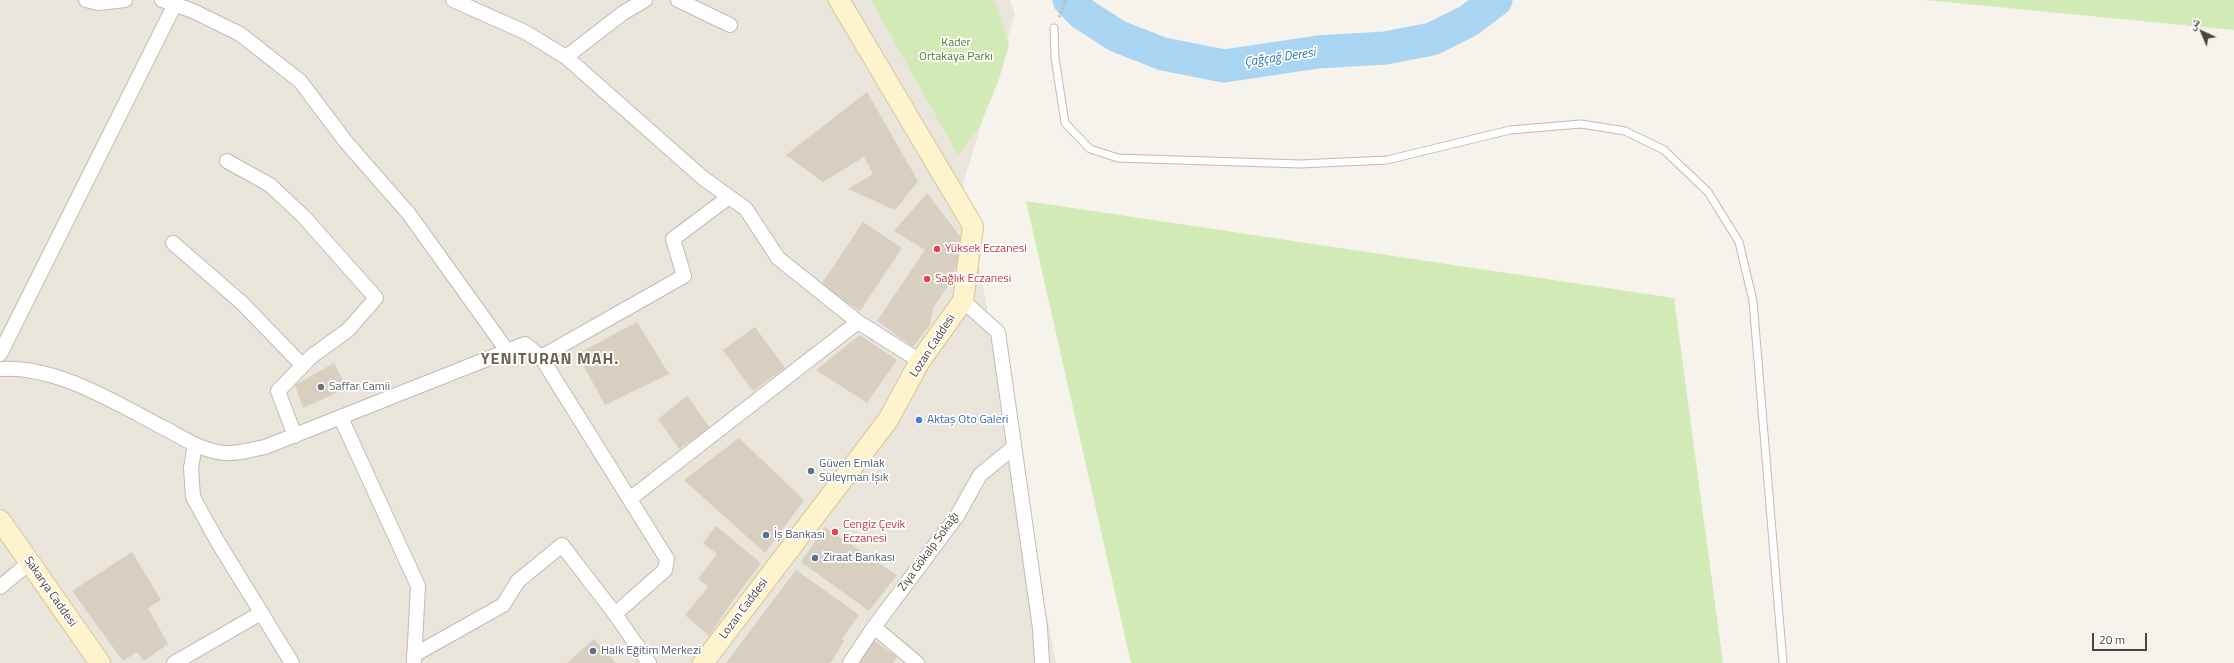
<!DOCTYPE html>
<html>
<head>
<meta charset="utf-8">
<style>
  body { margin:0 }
  #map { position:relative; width:2234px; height:663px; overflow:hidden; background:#f6f3ec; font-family:"Titillium Web","Noto Naskh Arabic",sans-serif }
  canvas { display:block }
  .north { position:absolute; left:2182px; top:12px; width:40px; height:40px; -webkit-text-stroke:3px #fff; paint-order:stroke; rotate:316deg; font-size:11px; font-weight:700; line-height:16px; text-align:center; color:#4b4439 }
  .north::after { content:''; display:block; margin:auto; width:14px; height:18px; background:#4b4439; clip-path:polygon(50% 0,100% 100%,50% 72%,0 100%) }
  .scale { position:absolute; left:2092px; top:633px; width:55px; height:18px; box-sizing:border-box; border:2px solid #4b4439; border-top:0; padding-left:5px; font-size:12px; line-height:14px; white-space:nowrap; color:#4b4439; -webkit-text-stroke:3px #fff; paint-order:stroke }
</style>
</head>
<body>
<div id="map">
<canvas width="2234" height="663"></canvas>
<div class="north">ش</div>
<div class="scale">20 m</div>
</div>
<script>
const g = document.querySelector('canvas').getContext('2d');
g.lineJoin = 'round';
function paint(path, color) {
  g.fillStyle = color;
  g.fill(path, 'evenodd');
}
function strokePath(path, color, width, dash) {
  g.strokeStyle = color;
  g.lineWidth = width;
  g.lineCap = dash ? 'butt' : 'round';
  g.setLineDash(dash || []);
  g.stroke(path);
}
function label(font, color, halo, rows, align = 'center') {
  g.font = font + ' "Titillium Web",sans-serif';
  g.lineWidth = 3.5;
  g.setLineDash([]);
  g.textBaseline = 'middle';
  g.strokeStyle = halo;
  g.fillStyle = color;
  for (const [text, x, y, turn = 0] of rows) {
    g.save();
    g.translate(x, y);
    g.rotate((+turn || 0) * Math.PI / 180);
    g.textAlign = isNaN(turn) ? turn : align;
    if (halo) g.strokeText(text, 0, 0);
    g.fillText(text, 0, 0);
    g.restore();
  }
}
paint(new Path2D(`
  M0 0H1010L1015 14 963 184 1056 663H0Z`), '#eae5da');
paint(new Path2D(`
  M871 0H992L997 7 1009 45 999 79 980 126 958 155Z
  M1925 0H2234V30Z
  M1026 201 1674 298 1723 663H1131Z`), '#d2eab5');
strokePath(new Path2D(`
  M1069 0 1083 14 1117 36 1163 54 1224 66 1318 52 1385 48 1432 39 1468 21 1496 0`), '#a9d4f2', 33);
paint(new Path2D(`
  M867 92 918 181 895 210 848 189 873 174 864 157 823 182 786 155Z
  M927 193 965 243 950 283 933 308 930 325 913 347 877 321 925 250 894 231Z
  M863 222 902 248 860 311 821 285Z
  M637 322 669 374 605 405 577 354Z
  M755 327 785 368 753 391 723 350Z
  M860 335 897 360 867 403 816 370Z
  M334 363 347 388 303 408 295 385Z
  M687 396 710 428 679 449 658 419Z
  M739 438 804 500 765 553 684 480Z
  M716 526 761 563 731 603 709 636 685 615 708 587 698 579 717 554 703 543Z
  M825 527 897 575 869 611 801 562Z
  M132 552 161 600 148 608 168 644 144 661 137 652 123 661 72 591Z
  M796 570 859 615 842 639 844 641 832 661 829 663H726Z
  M594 639 616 663H567Z
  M873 640 897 657 893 663H856Z`), '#d8cfc1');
const lane = new Path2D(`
  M1054 28 1055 58 1065 123 1090 149 1118 158 1300 164 1387 160 1510 130 1581 124 1625 131 1664 150 1708 192 1739 242 1753 301 1783 663`);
const street = new Path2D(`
  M86 0 98 3 125 0
  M162 0 193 11 240 34 300 81 346 142 409 214 508 352
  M453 0 525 32 566 57 703 178 746 209 778 258 858 322 920 361
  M678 0 730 25
  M566 57 623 13 645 0
  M227 161 270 185 304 217 376 298 348 330 312 356 278 391 295 436
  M173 243 242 303 302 365
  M963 301 998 332 1040 628 1042 663
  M0 354 177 0
  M541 357 667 559 665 570 615 614
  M0 369C56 365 116 403 164 428 183 438 204 452 226 453 238 454 253 449 265 447L525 344 541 357 684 276 673 239 729 197
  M341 418 418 586 414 662
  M195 445 191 468 193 497 216 539 292 663
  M631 498 858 322
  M0 587 29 563
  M874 627 917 663
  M414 655 503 605 518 581 562 545 615 614 649 663
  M174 663 261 613
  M850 663 874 627 957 516 980 475 1014 447`);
const secondary = new Path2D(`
  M0 520 100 663
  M703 663 888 420 920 361 963 301 973 226 839 0`);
strokePath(lane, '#c2bbae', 9);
strokePath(street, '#c2bbae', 16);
strokePath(secondary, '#d6c79b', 22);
strokePath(new Path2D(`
  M1059 17 1066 0`), '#c4b79f', 2.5, [2, 2]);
strokePath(lane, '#fff', 7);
strokePath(street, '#fff', 14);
strokePath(secondary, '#fff3cd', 20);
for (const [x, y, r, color] of [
  [937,249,4,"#e0444e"],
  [927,279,4,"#e0444e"],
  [321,387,4,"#6b7280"],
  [919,420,4,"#3f7fe0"],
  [811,471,4,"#5c6f8a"],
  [835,532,4,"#e0444e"],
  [766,535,4,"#5c6f8a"],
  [815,558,4,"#5c6f8a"],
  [593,651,4,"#5c6f8a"]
]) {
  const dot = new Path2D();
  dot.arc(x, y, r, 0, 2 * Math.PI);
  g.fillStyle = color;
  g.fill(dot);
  strokePath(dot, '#fff', 1.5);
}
label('12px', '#4a7f2a', '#fff', [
  ["Kader",956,43],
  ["Ortakaya Parkı",956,57]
]);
label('12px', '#be3a42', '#fff', [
  ["Yüksek Eczanesi",945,249],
  ["Sağlık Eczanesi",935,279],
  ["Cengiz Çevik",843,525],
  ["Eczanesi",843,539]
], 'left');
label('12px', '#4b4439', '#fff', [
  ["Lozan Caddesi",933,346,-57],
  ["Ziya Gökalp Sokağı",929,552,-54],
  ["Sakarya Caddesi",50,592,55],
  ["Lozan Caddesi",744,609,-53]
]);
label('12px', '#5b616d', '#fff', [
  ["Saffar Camii",329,387]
], 'left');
label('12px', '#366cbe', '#fff', [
  ["Aktaş Oto Galeri",927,420]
], 'left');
label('12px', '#4e5e75', '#fff', [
  ["Güven Emlak",819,464],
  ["Süleyman Işık",819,478],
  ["İş Bankası",774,535],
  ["Ziraat Bankası",823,558],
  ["Halk Eğitim Merkezi",601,651]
], 'left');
label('italic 13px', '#2e7ab2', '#fff', [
  ["Çağçağ Deresi",1280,58,-8]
]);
g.letterSpacing = '1px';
label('bold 16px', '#6e6250', '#fff', [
  ["YENITURAN MAH.",550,360]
]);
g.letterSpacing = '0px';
</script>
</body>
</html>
